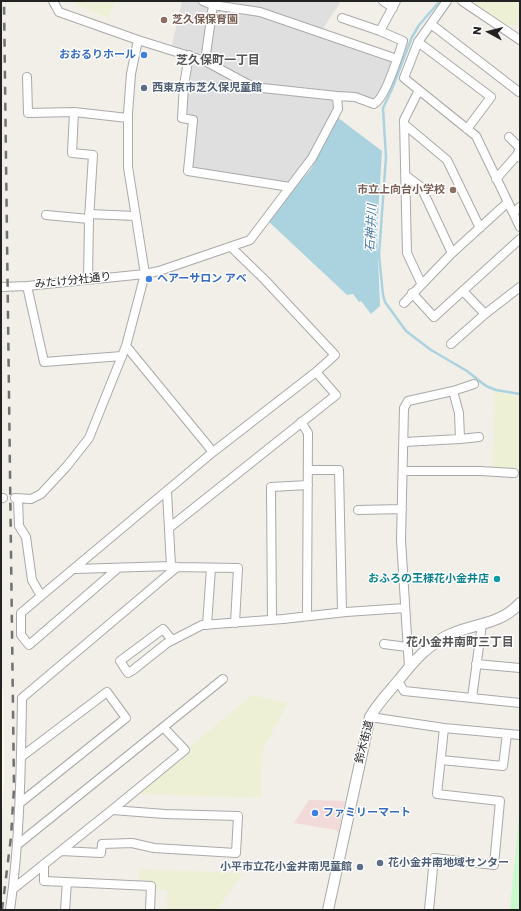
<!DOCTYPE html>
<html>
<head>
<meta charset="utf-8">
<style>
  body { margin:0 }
  #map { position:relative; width:521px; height:911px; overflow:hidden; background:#f2efe9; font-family:Poppins,sans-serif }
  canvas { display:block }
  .frame { position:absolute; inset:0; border:2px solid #222; pointer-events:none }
  .north { position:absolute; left:469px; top:12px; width:40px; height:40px; -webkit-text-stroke:3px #fff; paint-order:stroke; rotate:277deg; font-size:11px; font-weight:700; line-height:16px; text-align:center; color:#222 }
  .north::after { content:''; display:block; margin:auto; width:14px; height:18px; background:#222; clip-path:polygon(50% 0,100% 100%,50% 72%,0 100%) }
</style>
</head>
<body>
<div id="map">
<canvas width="521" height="911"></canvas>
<div class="frame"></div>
<div class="north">N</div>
</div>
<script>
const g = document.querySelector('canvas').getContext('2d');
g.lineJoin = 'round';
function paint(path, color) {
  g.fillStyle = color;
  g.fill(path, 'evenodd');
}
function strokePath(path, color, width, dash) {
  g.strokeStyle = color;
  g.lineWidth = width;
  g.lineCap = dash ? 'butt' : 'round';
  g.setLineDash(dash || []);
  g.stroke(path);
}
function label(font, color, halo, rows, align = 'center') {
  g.font = font + ' Poppins,"Noto Sans JP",sans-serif';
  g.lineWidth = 3;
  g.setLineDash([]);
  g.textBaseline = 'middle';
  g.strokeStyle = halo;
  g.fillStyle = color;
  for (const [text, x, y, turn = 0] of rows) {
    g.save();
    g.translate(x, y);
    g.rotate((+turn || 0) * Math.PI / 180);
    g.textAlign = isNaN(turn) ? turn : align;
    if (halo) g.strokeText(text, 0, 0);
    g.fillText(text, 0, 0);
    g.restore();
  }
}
paint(new Path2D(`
  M182 1H341L322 30 398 55 378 102 337 96 338 109 290 187 188 171 193 120 182 118 189 55 171 49Z`), '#e0dfdf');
paint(new Path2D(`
  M309 800 345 801 338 833 336 830 294 823Z`), '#f2dad9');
paint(new Path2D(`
  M3 688 4 775 2 817 1 818V690Z`), '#ffffe5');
paint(new Path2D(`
  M77 1H115L108 18 76 4Z
  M470 1H520V17L516 25 506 26Z
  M494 391 520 398V462L516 471 493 468 492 456 494 441 493 418 495 417Z
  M252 695 288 703 263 749 261 798 135 794 187 749Z
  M139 869 243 873 217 910H167V890L154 889 137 882Z`), '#eef0d5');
paint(new Path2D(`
  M520 805V910H510Z`), '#c8facc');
paint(new Path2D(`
  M337 117 382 151 377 233 380 306 371 314 361 301 359 302 353 294 347 295 267 220 311 169Z`), '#aad3df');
strokePath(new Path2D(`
  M440 1 419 25 412 37 392 89 383 108 386 157 379 255 383 295 385 302 406 331 431 350 467 371 486 386 496 390 520 394`), '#aad3df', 2.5);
const minor = new Path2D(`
  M53 1 59 12 138 40 205 61 253 87 337 96 355 97 374 104C385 99 399 54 403 41L380 31 342 18
  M203 1 213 5 260 12 397 59
  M383 1 393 8
  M447 1 418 42 404 78 476 136 520 227
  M462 1 520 40
  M431 24 519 92
  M380 31 396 1
  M418 42 491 97 467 129
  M189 55 184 85 182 118 193 120 188 171 290 187
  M205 61 213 5
  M27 77 28 113 74 112 128 118
  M419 90 404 120 407 253 421 283
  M74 112 72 153 93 155 89 219 88 280
  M404 124 447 160 480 228
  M509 137 520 148 517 155
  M405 175 421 187 452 253
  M496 179 517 155 520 158
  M514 212 520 207
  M89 214 135 216
  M46 215 89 219
  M27 286 44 362 122 356
  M1 287 27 286 145 274 159 271 250 240 312 158 338 109 337 96
  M463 291 485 314
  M412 293 434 317 520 239
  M404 303 452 253 507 203
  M451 344 485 314 520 287
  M126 346 213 452
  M453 391 459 413 460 439 479 437
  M301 422 308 433 307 615
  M404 442 460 439
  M308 470H339L342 612
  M403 471H480L514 473
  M167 492 171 566
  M1 498H3
  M15 498 31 499 41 494 67 466 89 438 126 346 145 274 128 167V113L131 74 138 40
  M18 499 19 526 26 537 32 580 41 596 213 452 316 372 335 355 265 280 231 247
  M358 510 402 509
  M169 528 336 395 316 372
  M75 569 171 566 177 567 238 568 235 623
  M41 596 21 613V635L29 645 117 569
  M272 619 271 487 308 485
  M207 625 211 568
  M172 640 163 629 120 661 128 673 133 670 167 643 202 625 283 619 346 612 405 608
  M384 644 407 647
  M476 664 520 668
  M409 667 401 540 404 408 408 401 453 391 474 384
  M398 681 404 691 520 703
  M472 698 482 624
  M370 717 444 728 520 735
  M441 760 503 766 507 734
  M20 803 126 718 107 692 21 757
  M17 845 223 679
  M61 851 101 853 102 844 132 843 154 848 236 853 238 816 165 814 112 810
  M44 864V881L151 886 150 910
  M13 889 112 810 185 750 164 728
  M10 910C20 840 21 769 22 698L177 567
  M65 910 67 882
  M429 910 434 858 494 865 500 801 437 794 444 728`);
const tertiary = new Path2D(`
  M328 910 370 717C378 703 388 693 398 681 413 662 429 643 451 634 476 623 500 625 520 603`);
strokePath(minor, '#a9a9a9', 10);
strokePath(tertiary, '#a9a9a9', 12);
strokePath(minor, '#fff', 8);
strokePath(tertiary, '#fff', 10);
strokePath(new Path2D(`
  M2 910 11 837 14 788 4 1`), '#707070', 2.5, [8, 8]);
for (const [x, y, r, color] of [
  [164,20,4,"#8d6e63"],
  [144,55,4,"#3f7fe0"],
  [144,88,4,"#5c6f8a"],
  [453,190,4,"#8d6e63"],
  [149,279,4,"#3f7fe0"],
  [497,579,4,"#0f9aa8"],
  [315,813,4,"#3f7fe0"],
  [380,863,4,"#5c6f8a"],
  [360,867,4,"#5c6f8a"]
]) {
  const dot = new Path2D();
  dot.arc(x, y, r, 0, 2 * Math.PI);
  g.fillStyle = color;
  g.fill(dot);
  strokePath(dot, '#fff', 1.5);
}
label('bold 11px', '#785e54', '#fff', [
  ["芝久保保育園",172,20],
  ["市立上向台小学校",445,190,"right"]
], 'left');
label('bold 11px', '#366cbe', '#fff', [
  ["おおるりホール",136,55,"right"],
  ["ヘアーサロン アベ",157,279],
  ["ファミリーマート",323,813]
], 'left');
label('bold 11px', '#4e5e75', '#fff', [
  ["西東京市芝久保児童館",152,88],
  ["花小金井南地域センター",388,863],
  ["小平市立花小金井南児童館",352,867,"right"]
], 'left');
label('11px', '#222', '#fff', [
  ["みたけ分社通り",73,281,-6],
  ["鈴木街道",365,742,-76]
]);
label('bold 11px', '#0d838f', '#fff', [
  ["おふろの王様花小金井店",489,579]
], 'right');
label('bold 12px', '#555', '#fff', [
  ["芝久保町一丁目",218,61],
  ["花小金井南町三丁目",460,643]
]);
label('italic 12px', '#4a7aab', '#fff', [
  ["石神井川",372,228,-87]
]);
</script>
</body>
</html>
